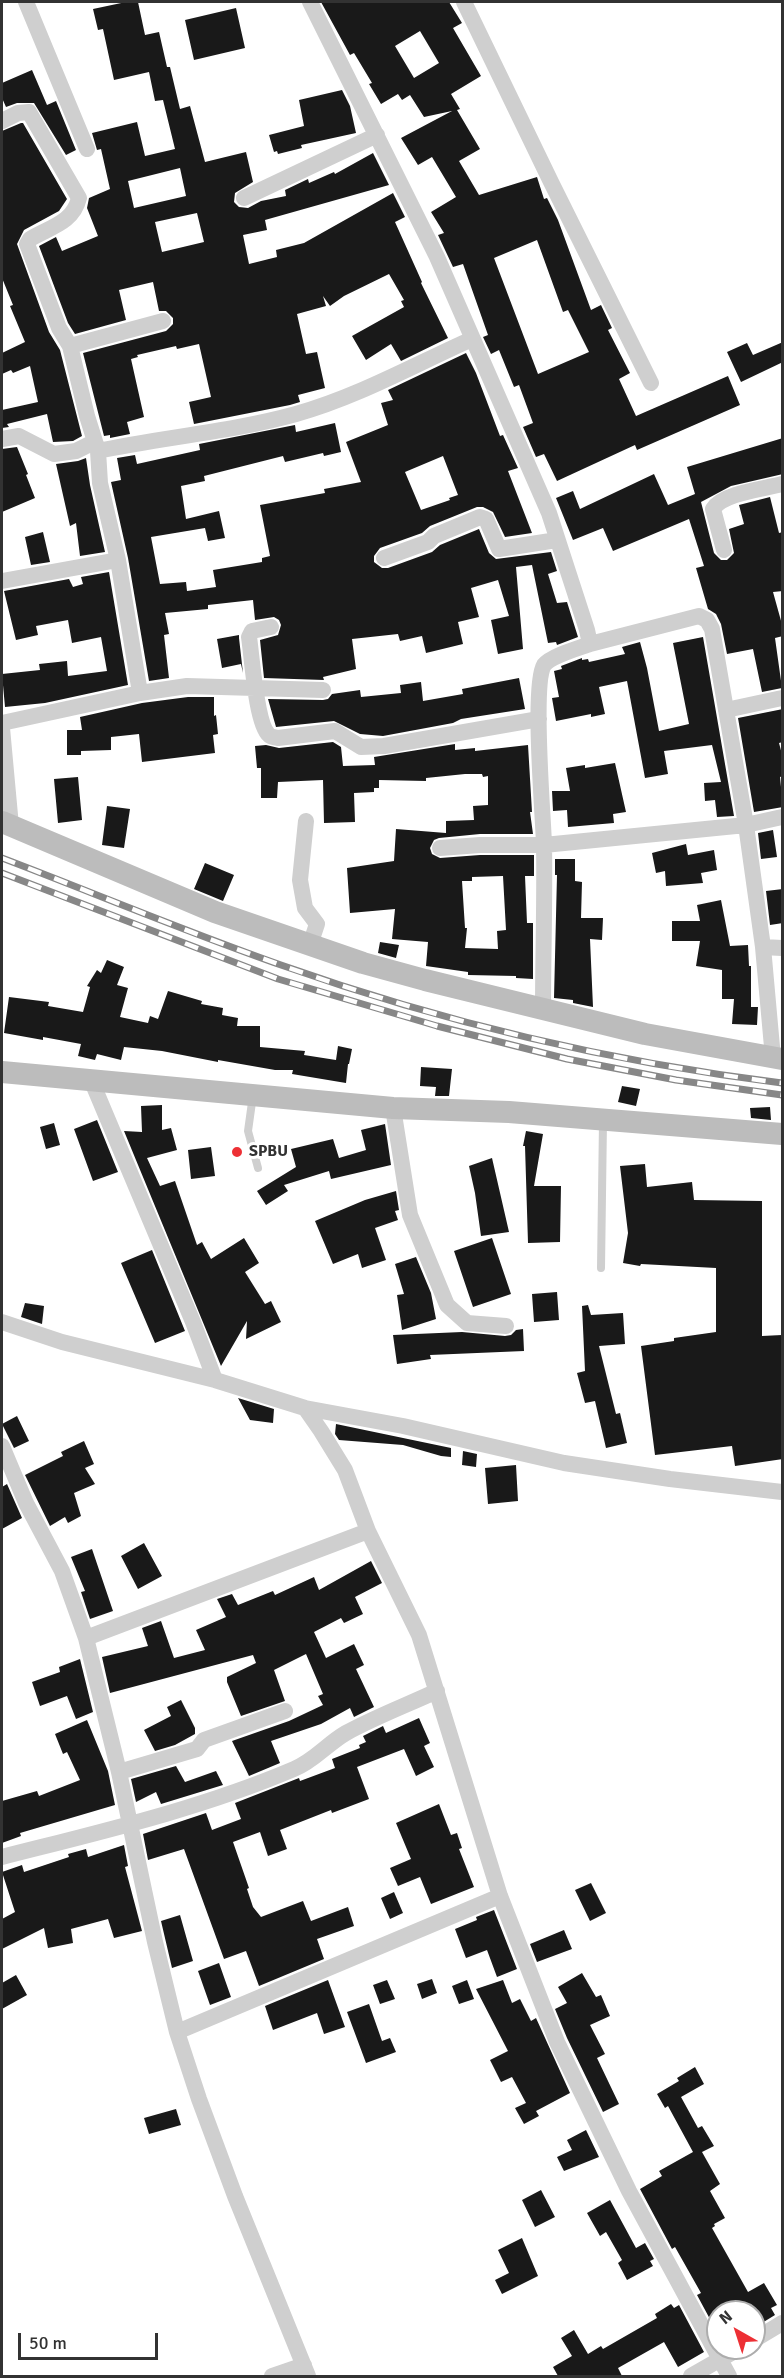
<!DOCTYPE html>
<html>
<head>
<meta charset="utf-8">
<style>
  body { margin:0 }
  #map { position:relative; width:784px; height:2378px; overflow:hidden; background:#fff; font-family:Signika,sans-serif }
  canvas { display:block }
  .frame { position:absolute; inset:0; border:3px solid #323232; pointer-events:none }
  .north { position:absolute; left:706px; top:2300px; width:60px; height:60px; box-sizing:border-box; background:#fff; border:2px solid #adadad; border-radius:50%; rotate:321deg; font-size:16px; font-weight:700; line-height:24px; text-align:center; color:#323232 }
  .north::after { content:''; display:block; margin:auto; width:21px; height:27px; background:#ed3035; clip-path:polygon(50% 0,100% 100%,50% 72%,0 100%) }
  .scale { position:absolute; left:18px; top:2333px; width:140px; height:27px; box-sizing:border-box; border:3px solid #323232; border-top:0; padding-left:8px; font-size:18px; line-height:21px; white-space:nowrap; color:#323232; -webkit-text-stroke:4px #fff; paint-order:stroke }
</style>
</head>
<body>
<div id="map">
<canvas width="784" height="2378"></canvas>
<div class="frame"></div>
<div class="north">N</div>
<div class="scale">50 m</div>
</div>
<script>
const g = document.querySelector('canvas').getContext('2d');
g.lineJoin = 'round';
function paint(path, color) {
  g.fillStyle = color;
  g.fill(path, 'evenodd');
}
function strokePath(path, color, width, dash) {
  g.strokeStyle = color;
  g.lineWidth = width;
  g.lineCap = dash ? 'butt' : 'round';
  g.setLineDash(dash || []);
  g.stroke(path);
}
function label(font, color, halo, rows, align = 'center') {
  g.font = font + ' Signika,sans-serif';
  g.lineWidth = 6;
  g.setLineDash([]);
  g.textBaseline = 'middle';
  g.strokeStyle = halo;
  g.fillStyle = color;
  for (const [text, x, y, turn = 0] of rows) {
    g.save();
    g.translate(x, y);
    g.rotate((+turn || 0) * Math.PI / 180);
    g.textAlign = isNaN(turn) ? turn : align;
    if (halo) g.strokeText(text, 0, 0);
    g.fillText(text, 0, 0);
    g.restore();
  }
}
paint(new Path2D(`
  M126 2H138L145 35 159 32 167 67H170L180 109 190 106 205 162 246 152 253 182 235 193 234 202 239 207 248 208 261 201 286 196 285 190 308 179 309 183 334 172 335 174 373 153 389 185 265 220 267 230 243 235 249 264 277 257 276 250 304 243 393 193 405 217 395 222 422 282 421 283 448 338 401 361 391 344 366 360 352 336 404 307 401 301 404 300 389 274 344 296 330 306 323 296 326 306 297 314 306 354 317 352 325 388 298 395 300 402 290 405 194 424 189 402 211 397 204 366 199 344 177 349 176 346 137 355 138 357 131 359 144 417 127 422 130 434 110 438V435L104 436 83 353 166 331 173 324V318L166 311H159L153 282 119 290 126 320 75 334 68 323 39 246 56 237 62 251 98 236 87 208 89 198 110 189 101 149 97 150 92 133 137 122 145 156 175 149 163 100 155 101 149 72 114 80 103 29 98 30 93 9ZM180 168 186 196 134 208 128 181ZM197 213 204 242 162 252 155 222Z
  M321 2H449L462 23 453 28 481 76 451 94 460 109 457 110 480 149 459 161 479 195 537 177 544 199 547 198 558 220 591 310 601 305 612 328 608 330 630 373 619 379 636 416 728 376 740 405 637 450 635 445 557 481 544 454 536 457 523 427 533 423 519 385 514 387 499 350 491 354 483 337 488 335 463 264 453 267 438 235 444 233 431 212 456 197 432 157 418 165 401 138 452 111 424 117 410 95 402 100 398 94 381 104 369 84 372 83 354 53 350 55ZM420 31 439 63 414 78 395 46ZM537 240 563 312 568 310 589 352 538 374 494 258Z
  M236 8 245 48 194 60 185 20Z
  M32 70 47 105 56 101 76 150 66 155 34 103H17L6 107 2 98V83Z
  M342 90 350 106 356 133 301 145 302 148 278 154 277 151 274 152 269 135 304 126 299 100Z
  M21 123H23L67 199 59 211 24 230 17 244 49 332 60 350 82 436 73 441 53 442 47 414 7 424 9 427 2 428V410L38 402 30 366 13 373 11 370 2 374V353L25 342 10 306 13 305 2 278V131Z
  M783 342V362L741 382 727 352 747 343 753 355Z
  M466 353 476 373 500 436 503 435 518 468 508 471 532 533 505 537 493 512 483 507H477L430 526 422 533 380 548 374 556V562L382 568H388L432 552 440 545 479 529 489 553 496 559 551 552 557 571 548 574 557 603 567 602 578 637 557 645 556 642 548 643 532 565 516 567 523 649 498 654 491 620 509 616 498 580 471 588 479 617 458 622 463 644 426 653 422 636 400 641 398 634 352 639 356 669 323 677 324 680 264 678 260 640 278 635 281 625 279 620 274 617 255 620 253 600 208 605V609L165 613 169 634 164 635 169 678 149 681 128 558 111 482 121 480 117 458 135 455 137 464 200 450 199 444 295 425 296 432 335 423 341 452 324 456 323 453 285 462 283 456 204 476 205 481 181 486 186 519 219 511 225 538 208 541 205 528 151 537 160 584 186 582 187 591 216 587 213 570 262 562V558L270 556 260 505 325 493 324 489 361 482 346 442 388 425 381 403 393 400 388 390ZM443 456 458 495 449 498 450 500 421 510 405 472Z
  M783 438V474L731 486 701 502 714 553 721 560H727L734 553 729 529 744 524 739 505 770 497 779 533 783 532V591L773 592 783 628V636L775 638 782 688 762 692 753 649 727 654 721 624 716 614 708 609 696 568 704 566 689 519 613 551 603 528 573 540 556 498 573 491 580 509 654 474 668 505 695 494 687 467Z
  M17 447 28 474 26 475 35 498 2 512V449Z
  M86 458 90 485 105 552 80 556 76 523 70 526 56 464 78 461Z
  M43 532 50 562 31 565 25 537Z
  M109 572 128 685 45 703 5 707 2 674 40 670 39 664 67 661 68 676 107 671 101 637 72 643 68 620 36 626 38 635 16 640 4 591 69 579 73 587 83 584 81 577Z
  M239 635V638L243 673 241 664 222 668 217 639Z
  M703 637 716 712 734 816 717 817 715 800 705 801 704 783 721 782 712 745 664 751 668 774 645 778 627 681 599 687 605 714 591 717V714L556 721 552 698 559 697 554 671 562 669 561 666 582 658V660L588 659 589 662 625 654 622 647 640 642 647 668 659 731 689 724 673 643Z
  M519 678 525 709 461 719 453 723 383 736 360 734 334 721 276 727 268 699 323 700 328 699 332 694 360 690 361 697 401 693 400 685 421 682 423 701 463 694 462 689Z
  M188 697H214V716L216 715 218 734 213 735 215 753 142 762 139 734 111 737V750L81 751V755H67V730H82L80 717 142 703Z
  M783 709V742L779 743 783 758V776L780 777 783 807 754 812 738 718Z
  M333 742 341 747 343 766 375 765 374 757 455 744V750L475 748V751L528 745 532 812H530L533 834H480L439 838 434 840 430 848 432 854 440 858 480 855H534V876H525L527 923H533V979L516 978V976L468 975V972L426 966 428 942 392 939 395 909 350 913 347 868 394 861 396 829 446 833V821L474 820 473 806 488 805V776L483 777 482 774H465L426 778V781L379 780V788H374V792L354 793 355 822 324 823 323 780 278 782 277 798H261V768H257L255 746 266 745 279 748ZM503 876 506 930 497 931 498 949 465 948 467 928H465L462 881H472V877Z
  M615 763 626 812 613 814 614 823 568 827 567 810 553 811 552 791H570L566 768 585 765V768Z
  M78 777 82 820 58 823 54 779Z
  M107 806 130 809 124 848 102 845Z
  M773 830 777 857 761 859 758 833Z
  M686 844 688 855 714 850 717 870 701 873 703 883 666 886 665 871 656 873 652 853Z
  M555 859H575V881L582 882 581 918H603L602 940 590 939 593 1007 573 1003V1000L554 998 557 875H555Z
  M205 863 234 875 223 901 194 889Z
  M783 889V923L770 925 766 891Z
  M721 900 730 946 748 945 749 966H751V1007H758L757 1025 732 1024 734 999H722V970L696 966 700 941H672V921H700L697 905Z
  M380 942 399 945 396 958 378 953Z
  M107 960 124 967 117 985 128 988 120 1017 148 1023 150 1016 158 1019 168 991 202 1001 201 1004 223 1008 222 1015 238 1018 237 1026H260V1047L305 1051 304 1055 336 1060 338 1046 352 1049 349 1064H348L346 1083 292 1074 293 1070H275L218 1060V1062L162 1051 124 1047 121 1060 97 1054 95 1060 78 1056 81 1044 43 1037V1040L4 1033 9 997 49 1002 48 1006 83 1012 90 987 87 986 97 970 101 973Z
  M421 1067 452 1069 449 1096H435L436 1087 420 1086Z
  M622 1086 640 1089 636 1106 618 1102Z
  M162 1105V1130L171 1128 177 1150 147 1158 160 1186 175 1181 197 1245 202 1242 211 1259 244 1238 259 1263 245 1272 265 1304 271 1301 281 1322 246 1339 247 1321 221 1366 124 1131 142 1132 141 1106Z
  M770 1107 771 1120 751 1118 750 1108Z
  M97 1120 118 1172 93 1181 74 1129Z
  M54 1123 60 1145 46 1149 40 1127Z
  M385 1124 391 1165 331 1179 329 1171 284 1185 288 1191 266 1205 257 1191 296 1167 291 1149 333 1139 339 1158 366 1150 361 1130Z
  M526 1131 543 1134 534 1186H561L560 1242 528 1243 525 1146H523Z
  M211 1147 215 1176 191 1179 188 1150Z
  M492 1158 509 1232 481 1236 475 1193 469 1166Z
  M645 1164 647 1187 692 1182 694 1200 762 1201V1336L782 1335 783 1459 735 1466 732 1446 655 1455 641 1346 674 1341V1338L716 1332V1268L641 1264 640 1266 623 1263 628 1233 620 1166Z
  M396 1191 399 1210 395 1211 398 1220 375 1228 386 1260 362 1268 358 1254 333 1264 315 1221 365 1200Z
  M492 1238 511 1294 473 1307 454 1251Z
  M152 1250 185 1331 155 1343 121 1263Z
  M416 1257 431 1293 436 1319 402 1330 397 1295 404 1294 395 1264Z
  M557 1292 559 1320 534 1322 532 1294Z
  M25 1303 44 1306 42 1324 21 1317Z
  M588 1305 591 1315 623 1313 625 1344 599 1346 616 1414 620 1413 627 1443 606 1448 595 1401 585 1403 577 1373 585 1371 582 1306Z
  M523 1329 524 1351 430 1355 431 1359 397 1364 393 1335 462 1332 505 1336 511 1335 516 1330Z
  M238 1398 274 1409 273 1423 250 1420Z
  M17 1416 29 1441 14 1448 2 1424Z
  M336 1424 451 1448V1457L441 1456 403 1445 339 1440 335 1434Z
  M84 1441 94 1464 85 1468 95 1484 74 1493 81 1516 68 1523 65 1517 50 1526 25 1475 63 1456 61 1452Z
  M463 1451 477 1454 476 1467 462 1465Z
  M516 1465 518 1501 488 1504 485 1468Z
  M7 1484 22 1518 2 1529V1487Z
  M144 1543 162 1576 138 1589 121 1556Z
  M92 1549 113 1611 90 1619 81 1592 85 1591 71 1557Z
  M371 1561 382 1583 355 1597 363 1614 344 1623 341 1618 314 1632 326 1658 354 1644 364 1665 356 1669 374 1707 354 1717 350 1708 321 1724 271 1741 280 1763 249 1776 232 1741 289 1721 323 1705 318 1696 323 1694 306 1654 274 1670 285 1701 241 1716 227 1682V1677L256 1663 253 1655 110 1693 102 1657 148 1646 142 1628 161 1621 174 1658 205 1650 196 1630 226 1617 217 1599 232 1594 238 1605 273 1591 275 1595 314 1577 319 1590Z
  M80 1659 93 1712 76 1719 67 1696 40 1706 32 1682 60 1672 59 1667Z
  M181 1700 195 1728V1734L175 1745 155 1751 144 1730 171 1716 167 1707Z
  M419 1718 430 1743 424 1746 434 1767 416 1776 404 1749 357 1767 369 1799 332 1813 331 1810 280 1830 287 1849 268 1856 260 1832 233 1842 249 1888 247 1889 253 1907 261 1917 303 1901 311 1921 348 1907 354 1926 317 1939 324 1959 259 1986 246 1951 224 1959 184 1849 148 1860 143 1834 206 1813 212 1830 241 1819 235 1803 299 1778 300 1781 335 1768 332 1759 360 1748 359 1745 366 1742 363 1736 383 1726 386 1733Z
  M87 1720 108 1771 115 1805 20 1833 21 1836 2 1843V1801L37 1791 39 1796 80 1780 67 1752 63 1754 55 1734Z
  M176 1766 185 1782 216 1771 223 1785 161 1804 156 1792 136 1802 131 1779Z
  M439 1804 451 1835 457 1833 462 1848 459 1849 474 1887 431 1904 420 1877 398 1886 390 1868 411 1859 396 1823Z
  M124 1845 128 1866 125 1867 142 1931 114 1938 108 1919 71 1929 73 1943 48 1948 44 1928 2 1949V1919L15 1912 2 1872 22 1865 24 1872 69 1857 68 1854 86 1849 88 1857Z
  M591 1883 606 1913 590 1921 575 1890Z
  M394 1892 403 1913 390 1919 381 1898Z
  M494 1910 517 1969 497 1977 487 1950 466 1958 455 1929 477 1920 476 1917Z
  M180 1915 193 1961 172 1968 161 1921Z
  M564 1930 572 1949 537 1962 530 1944Z
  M219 1963 231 1997 210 2005 198 1971Z
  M582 1973 596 1997 601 1995 610 2016 590 2025 605 2054 597 2058 619 2104 603 2112 567 2038 555 2009 567 2003 558 1987Z
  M16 1975 27 1995 2 2009V1983Z
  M432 1979 437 1993 422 1999 417 1984Z
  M328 1980 345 2027 324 2034 317 2013 273 2030 265 2006Z
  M387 1980 395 1999 380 2004 373 1985Z
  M467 1980 474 1999 459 2004 452 1986Z
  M503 1980 512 2003 520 1999 531 2021 536 2018 570 2093 536 2111 539 2116 524 2124 515 2108 526 2103 512 2077 501 2082 490 2060 508 2051 476 1989Z
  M369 2004 382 2041 390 2038 396 2052 366 2063 347 2012Z
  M695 2067 704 2084 681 2097 698 2128 702 2126 714 2146 702 2152 720 2184 710 2191 725 2218 714 2224 715 2226 712 2228 748 2292 764 2283 777 2305 771 2308 775 2315 762 2323 756 2312H718V2334L697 2295 701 2293 675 2247 672 2249 640 2189 662 2176 659 2171 693 2152 668 2106 665 2108 657 2094 679 2081 677 2078Z
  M176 2109 181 2125 149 2134 144 2118Z
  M586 2130 599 2157 564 2171 557 2157 572 2150 567 2140Z
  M541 2190 555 2217 535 2227 522 2200Z
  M610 2200 636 2248 645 2243 654 2259 650 2261 653 2266 627 2280 618 2263 622 2260 606 2232 600 2236 587 2213Z
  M522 2238 538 2276 502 2294 495 2280 509 2273 498 2250Z
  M671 2304 674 2308 679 2305 704 2352 678 2367 664 2342 618 2368 622 2376H558L553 2367 572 2356 561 2338 574 2330 588 2354 601 2346 603 2349 657 2318 655 2314Z`), '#191919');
strokePath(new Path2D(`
  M253 1095 248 1131 258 1168
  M601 1268 603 1121`), '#cfcfcf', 8);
strokePath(new Path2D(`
  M26 2 87 149
  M310 2 437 257 549 513 587 630 590 644C579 648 551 656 544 665 532 685 543 813 544 844 545 899 543 954 543 1010
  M464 2 551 182 651 383
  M2 121 18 113 29 112 79 198C73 223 50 227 30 239L27 244 59 328 70 346 87 416 98 451 100 483 118 560 140 693
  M244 198 377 135
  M70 346 163 321
  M2 439 19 436 54 454 76 451 94 442
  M98 451C164 437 231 432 296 414 357 397 414 365 472 339
  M724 550 713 509C723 493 764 489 782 484
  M384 558 428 542 434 536 480 517 486 519 499 549 557 540
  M2 581 118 560
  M271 627 252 631 249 637C252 656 256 724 269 735 271 737 274 737 278 738L335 731 361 747 384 746 539 719
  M590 644 699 616 707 620 712 629 746 825 763 947 773 1058
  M726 710 782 698
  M2 723 140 693 187 686 323 690
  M2 728 11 826
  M306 821 300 880 305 908 317 924 310 945
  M440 848 480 845H544L746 825 782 817
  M763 947 782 948
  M92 1082 193 1322 215 1380
  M393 1108 410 1215 447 1305 467 1323 506 1326
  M2 1322 62 1342 215 1380 305 1408 403 1426 564 1463 670 1479 782 1492
  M305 1408 321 1431 345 1470 368 1531 419 1635 500 1896 557 2042 629 2191 729 2376
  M2 1446 26 1503 62 1571 86 1638 119 1772 155 1942 177 2032 199 2099 235 2196 308 2376
  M86 1638 368 1531
  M119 1772 197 1749 204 1740 285 1711
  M2 1857C100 1832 200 1809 294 1769 314 1761 327 1744 346 1733 375 1717 407 1705 437 1691
  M177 2032 500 1896
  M754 2340 782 2323
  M272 2376 304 2365
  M691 2376 740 2348`), '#cfcfcf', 16);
strokePath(new Path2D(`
  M2 822 215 912 363 963 425 980 645 1034 782 1059
  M2 1072 393 1108 509 1112 782 1134`), '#bcbcbc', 22);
const rail = new Path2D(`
  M2 858C94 893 187 932 281 965 442 1022 612 1062 782 1083
  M2 873 278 979 437 1026 567 1059 676 1080 782 1095`);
strokePath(rail, '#878787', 7);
strokePath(rail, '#fff', 4.5, [14]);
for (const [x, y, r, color] of [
  [237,1152,6,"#ed3035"]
]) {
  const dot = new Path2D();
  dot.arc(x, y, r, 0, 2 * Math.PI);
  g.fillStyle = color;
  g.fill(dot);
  strokePath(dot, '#fff', 2);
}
label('bold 16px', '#323232', '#fff', [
  ["SPBU",249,1152]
], 'left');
</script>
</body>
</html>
